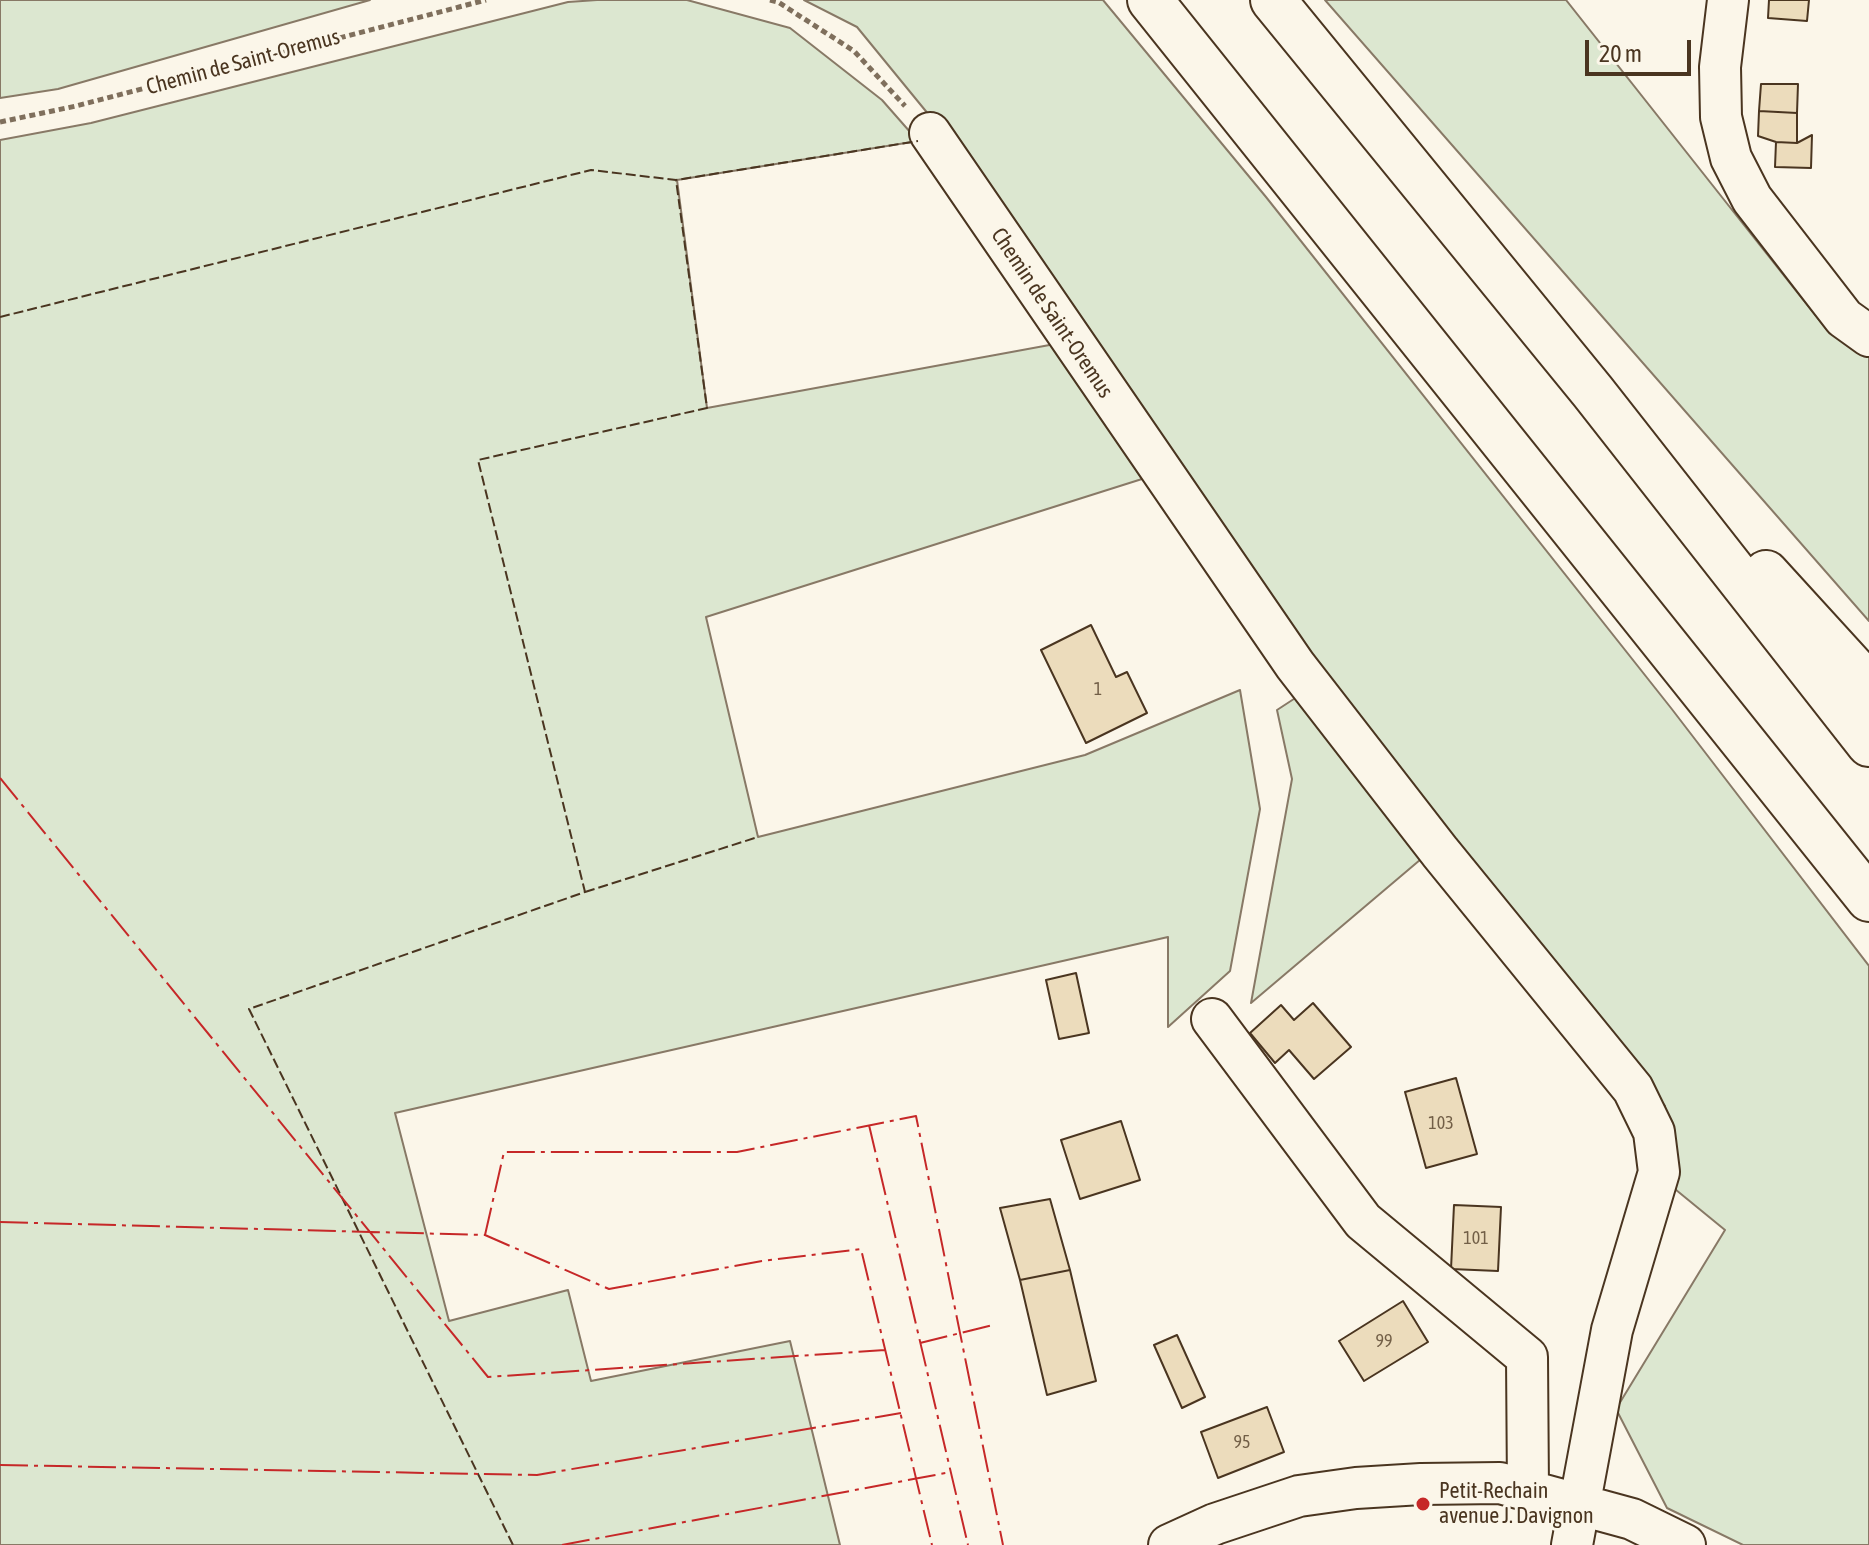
<!DOCTYPE html>
<html>
<head>
<meta charset="utf-8">
<style>
  body { margin:0 }
  #map { position:relative; width:1869px; height:1545px; overflow:hidden; background:#fbf6e9; font-family:"Asap Condensed",sans-serif }
  canvas { display:block }
  .scale { position:absolute; left:1585px; top:40px; width:106px; height:36px; box-sizing:border-box; border:4px solid #4a3520; border-top:0; padding-left:10px; font-size:24px; line-height:28px; white-space:nowrap; color:#4a3520; -webkit-text-stroke:6px #fbf6e9; paint-order:stroke }
</style>
</head>
<body>
<div id="map">
<canvas width="1869" height="1545"></canvas>
<div class="scale">20 m</div>
</div>
<script>
const g = document.querySelector('canvas').getContext('2d');
g.lineJoin = 'round';
function paint(path, color) {
  g.fillStyle = color;
  g.fill(path, 'evenodd');
}
function strokePath(path, color, width, dash) {
  g.strokeStyle = color;
  g.lineWidth = width;
  g.lineCap = dash ? 'butt' : 'round';
  g.setLineDash(dash || []);
  g.stroke(path);
}
function label(font, color, halo, rows, align = 'center') {
  g.font = font + ' "Asap Condensed",sans-serif';
  g.lineWidth = 6;
  g.setLineDash([]);
  g.textBaseline = 'middle';
  g.strokeStyle = halo;
  g.fillStyle = color;
  for (const [text, x, y, turn = 0] of rows) {
    g.save();
    g.translate(x, y);
    g.rotate((+turn || 0) * Math.PI / 180);
    g.textAlign = isNaN(turn) ? turn : align;
    if (halo) g.strokeText(text, 0, 0);
    g.fillText(text, 0, 0);
    g.restore();
  }
}
const green = new Path2D(`
  M0 0H370L58 89 0 98Z
  M597 0H687L790 28 882 100 918 141 677 180 707 408 1055 344 1142 479 706 617 758 837 1085 755 1240 690 1260 809 1230 971 1168 1027V937L395 1113 449 1321 568 1290 591 1381 790 1341 840 1545H0V140L91 123 568 2Z
  M804 0H1103L1266 197 1671 708 1869 966V1545H1743L1667 1508 1616 1409 1725 1230 1670 1185 1665 1106 1527 942 1320 667 938 126 857 27Z
  M1325 0H1566L1827 330 1869 355V621Z
  M1303 693 1427 854 1251 1003 1292 779 1277 710Z`);
paint(green, '#dce7d0');
strokePath(green, '#887966', 2);
const building = new Path2D(`
  M1769 0H1809L1807 21 1768 18Z
  M1761 84H1798L1797 113 1759 111Z
  M1759 111 1797 113V143L1776 142 1758 136Z
  M1812 135 1811 168 1775 167 1776 142 1797 143Z
  M1091 625 1116 677 1127 672 1147 713 1086 743 1041 650Z
  M1076 973 1089 1033 1059 1039 1046 980Z
  M1313 1003 1351 1047 1314 1079 1289 1050 1275 1063 1250 1033 1281 1005 1294 1020Z
  M1456 1078 1477 1154 1426 1168 1405 1092Z
  M1121 1121 1140 1180 1080 1199 1061 1140Z
  M1050 1199 1070 1270 1020 1280 1000 1208Z
  M1454 1205 1501 1207 1498 1271 1451 1269Z
  M1070 1270 1096 1381 1047 1395 1020 1280Z
  M1403 1301 1428 1342 1364 1381 1339 1341Z
  M1177 1335 1205 1397 1182 1408 1154 1345Z
  M1267 1407 1284 1452 1218 1478 1201 1432Z`);
paint(building, '#ecdcbc');
strokePath(building, '#4a3520', 2);
const minor = new Path2D(`
  M1728 0 1720 67 1721 117 1731 158 1752 199 1844 318 1869 336
  M930 133 1295 665 1440 852 1633 1089 1654 1132 1659 1172 1612 1330 1572 1545
  M1212 1019 1363 1221 1527 1357 1528 1491
  M1169 1545 1215 1524 1299 1496 1356 1488 1421 1484 1500 1483 1632 1519 1685 1545`);
const highway = new Path2D(`
  M1150 0 1869 899
  M1273 0 1593 392 1869 744
  M1766 573 1869 686`);
strokePath(minor, '#4a3520', 44);
strokePath(highway, '#4a3520', 48);
strokePath(new Path2D(`
  M770 0 778 2 854 51 905 106
  M0 122 76 106 486 0`), '#7f6f5c', 5, [6, 4]);
strokePath(minor, '#fbf6e9', 40);
strokePath(highway, '#fbf6e9', 44);
strokePath(new Path2D(`
  M0 317 591 170 676 180 918 141
  M585 892 758 837
  M513 1545 249 1009 585 892 478 460 707 408 676 180`), '#4a3520', 2, [10, 4]);
strokePath(new Path2D(`
  M0 778 488 1377 885 1350
  M869 1125 968 1545
  M0 1222 485 1235 609 1289 762 1261 861 1249 932 1545
  M485 1235 504 1152H737L916 1116 1003 1545
  M920 1343 993 1325
  M0 1465 537 1475 901 1413
  M562 1545 951 1472`), '#c62828', 2, [28, 6, 4, 6]);
for (const [x, y, r, color] of [
  [1423,1504,8,"#c62828"]
]) {
  const dot = new Path2D();
  dot.arc(x, y, r, 0, 2 * Math.PI);
  g.fillStyle = color;
  g.fill(dot);
  strokePath(dot, '#fbf6e9', 3);
}
label('18px', '#725f47', null, [
  ["1",1098,689],
  ["103",1441,1123],
  ["101",1476,1238],
  ["99",1384,1341],
  ["95",1242,1442]
]);
label('22px', '#4a3520', '#fbf6e9', [
  ["Chemin de Saint-Oremus",243,62,-15],
  ["Chemin de Saint-Oremus",1052,313,56]
]);
label('22px', '#4a3520', '#fbf6e9', [
  ["Petit-Rechain",1439,1491],
  ["avenue J. Davignon",1439,1516]
], 'left');
</script>
</body>
</html>
